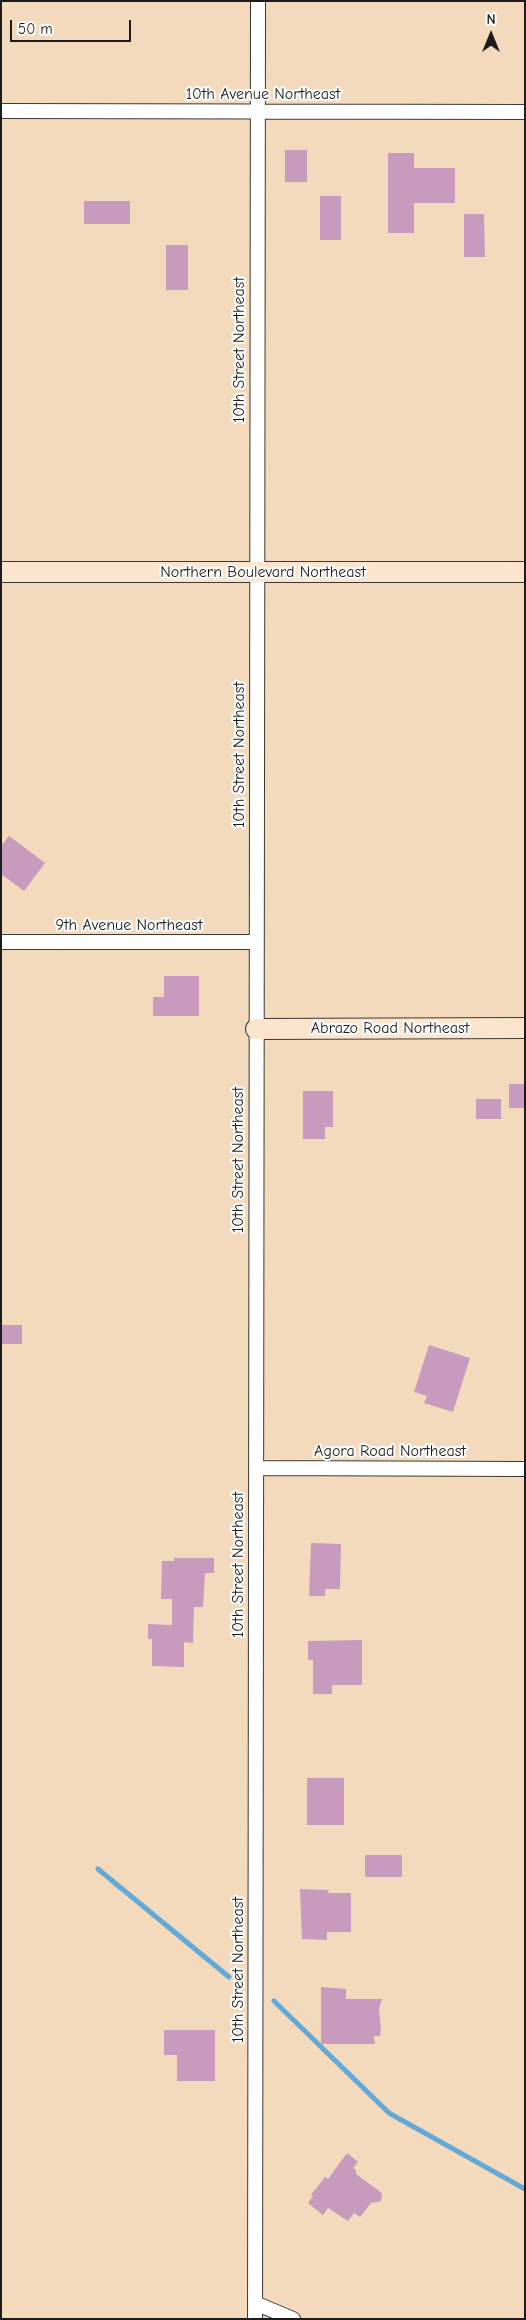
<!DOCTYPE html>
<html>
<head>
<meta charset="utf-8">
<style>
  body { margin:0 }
  #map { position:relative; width:526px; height:2320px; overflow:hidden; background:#f4dabc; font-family:"Comic Neue",sans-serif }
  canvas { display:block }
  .frame { position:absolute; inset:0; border:2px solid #1c1c1c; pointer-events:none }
  .north { position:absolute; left:466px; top:10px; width:50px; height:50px; -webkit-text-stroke:4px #fff; paint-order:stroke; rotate:0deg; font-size:14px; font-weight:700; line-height:20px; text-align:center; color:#1c1c1c }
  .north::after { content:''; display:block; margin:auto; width:18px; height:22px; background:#1c1c1c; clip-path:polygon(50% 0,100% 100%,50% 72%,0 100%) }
  .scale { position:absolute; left:10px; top:20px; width:121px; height:22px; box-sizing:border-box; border:2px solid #1c1c1c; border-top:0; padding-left:6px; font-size:15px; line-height:18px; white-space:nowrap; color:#1c1c1c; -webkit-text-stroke:4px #fff; paint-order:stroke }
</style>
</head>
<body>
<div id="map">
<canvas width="526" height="2320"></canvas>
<div class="frame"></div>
<div class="north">N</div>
<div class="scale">50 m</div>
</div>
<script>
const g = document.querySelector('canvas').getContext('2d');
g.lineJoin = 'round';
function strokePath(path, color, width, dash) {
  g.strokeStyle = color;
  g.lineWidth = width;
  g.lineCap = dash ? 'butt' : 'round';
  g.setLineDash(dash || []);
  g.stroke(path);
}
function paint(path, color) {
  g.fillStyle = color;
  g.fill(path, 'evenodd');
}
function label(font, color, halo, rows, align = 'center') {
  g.font = font + ' "Comic Neue",sans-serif';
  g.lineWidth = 4;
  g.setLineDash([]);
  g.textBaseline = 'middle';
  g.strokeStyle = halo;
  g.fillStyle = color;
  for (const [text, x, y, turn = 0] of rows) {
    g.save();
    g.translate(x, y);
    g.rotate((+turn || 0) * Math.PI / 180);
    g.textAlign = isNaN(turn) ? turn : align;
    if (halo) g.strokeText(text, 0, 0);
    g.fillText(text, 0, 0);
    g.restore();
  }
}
strokePath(new Path2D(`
  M98 1869 229 1977
  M274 2001 389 2113 525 2189`), '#62a9d8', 5);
paint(new Path2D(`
  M285 150H307V182H285Z
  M388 153H414V168H455V203H414V233H388Z
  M320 196H341V240H320Z
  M84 201H130V224H84Z
  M464 214H484L485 257H464Z
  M166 245H188V290H166Z
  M9 836 45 863 24 891 1 874V846Z
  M164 976H199V1016H153V997H164Z
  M509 1084H525V1108H509Z
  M303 1091H333V1127H325V1139H303Z
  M476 1099H501V1119H476Z
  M2 1325H22V1344H2Z
  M429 1345 470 1358 453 1412 424 1403 427 1396 414 1392Z
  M311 1543 341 1544 340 1589H325V1596H309Z
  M174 1558H214V1573H205L203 1607H194L193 1643 184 1642V1667L152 1666V1639H148V1624L172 1625V1599H161L162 1561H174Z
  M362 1640V1685H332V1694H313V1660H308V1641Z
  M307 1778H344V1825H307Z
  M365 1855H402V1877H365Z
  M300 1889 329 1890 328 1893H351V1932H327V1940L302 1939Z
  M321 1987 346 1989V1999H382L379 2009 381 2030 380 2036H374L375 2044H321Z
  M164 2030H215V2081H177V2055H164Z
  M347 2153 358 2162 353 2168 356 2170V2174L382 2193 381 2201 371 2203 360 2217 354 2213 348 2221 328 2208 323 2215 308 2203 313 2196 311 2195 325 2177 328 2179Z`), '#c89abd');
const street = new Path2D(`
  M1 111 525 112
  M1 942H256
  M256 1468 525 1469
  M255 2303 293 2319
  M255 2319 258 1`);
const secondary = new Path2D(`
  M1 572H525
  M256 1029 525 1028`);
strokePath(street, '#3c3834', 16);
strokePath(secondary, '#3c3834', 22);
strokePath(street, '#fff', 14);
strokePath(secondary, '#fbe5cf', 20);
label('16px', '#1c1c1c', '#fff', [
  ["10th Avenue Northeast",263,94],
  ["10th Street Northeast",239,350,-90],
  ["Northern Boulevard Northeast",263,572],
  ["10th Street Northeast",239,755,-90],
  ["9th Avenue Northeast",129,925],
  ["Abrazo Road Northeast",390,1028],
  ["10th Street Northeast",238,1160,-90],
  ["Agora Road Northeast",390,1451],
  ["10th Street Northeast",238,1565,-90],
  ["10th Street Northeast",238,1970,-90]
]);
</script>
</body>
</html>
